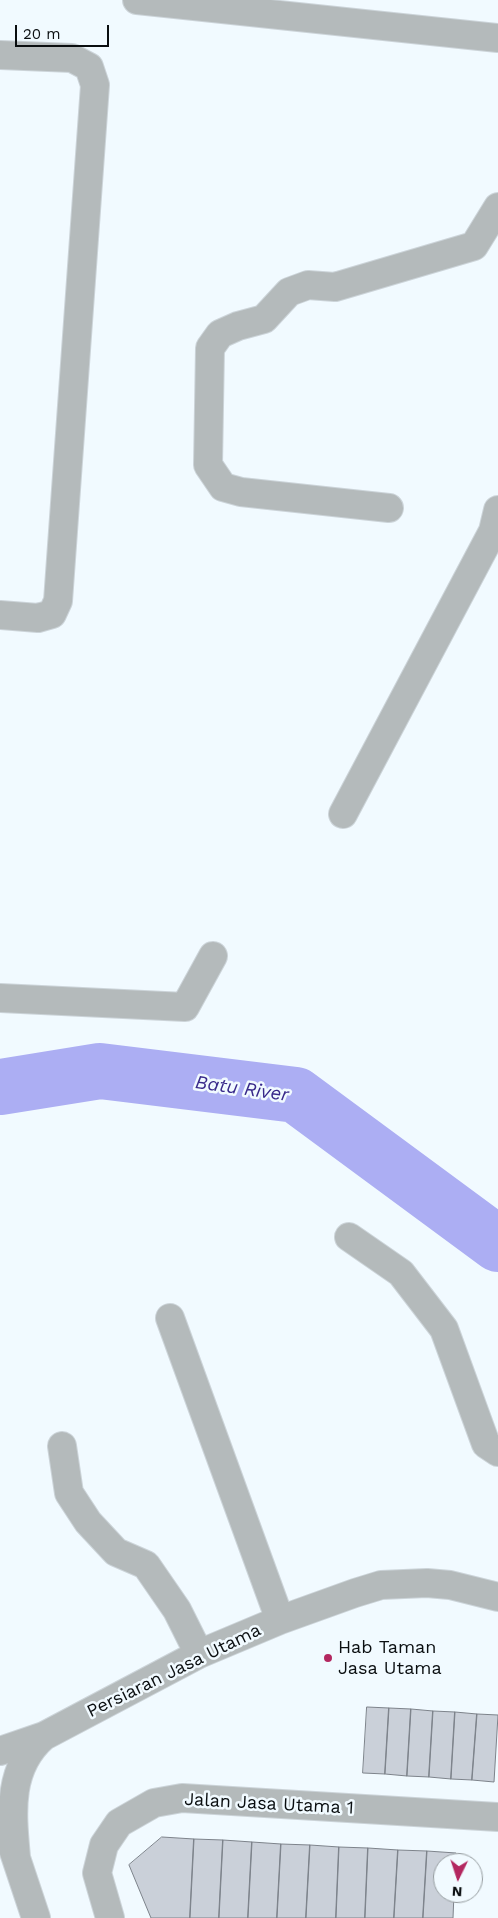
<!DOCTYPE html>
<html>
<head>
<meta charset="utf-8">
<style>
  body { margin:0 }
  #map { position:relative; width:498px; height:1918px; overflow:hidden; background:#f1faff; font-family:"Work Sans",sans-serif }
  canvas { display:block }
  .north { position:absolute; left:433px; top:1853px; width:50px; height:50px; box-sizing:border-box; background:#f1faff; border:1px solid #959c9f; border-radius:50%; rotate:184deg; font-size:14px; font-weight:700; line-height:20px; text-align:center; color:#0a0e10 }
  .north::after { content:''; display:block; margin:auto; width:18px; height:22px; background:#b32760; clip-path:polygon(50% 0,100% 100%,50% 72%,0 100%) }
  .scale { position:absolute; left:15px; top:25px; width:94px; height:22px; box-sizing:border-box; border:2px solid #0a0e10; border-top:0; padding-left:6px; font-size:15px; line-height:18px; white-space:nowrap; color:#0a0e10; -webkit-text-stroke:4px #f1faff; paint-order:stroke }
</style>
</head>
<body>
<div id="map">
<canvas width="498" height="1918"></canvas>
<div class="north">N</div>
<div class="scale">20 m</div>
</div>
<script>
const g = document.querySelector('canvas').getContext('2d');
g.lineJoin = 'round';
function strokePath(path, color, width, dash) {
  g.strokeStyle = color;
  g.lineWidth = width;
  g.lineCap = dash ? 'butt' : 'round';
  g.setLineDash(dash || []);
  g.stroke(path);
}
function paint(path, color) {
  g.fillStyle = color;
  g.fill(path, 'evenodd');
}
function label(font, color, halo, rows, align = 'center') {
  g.font = font + ' "Work Sans",sans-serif';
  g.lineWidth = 5;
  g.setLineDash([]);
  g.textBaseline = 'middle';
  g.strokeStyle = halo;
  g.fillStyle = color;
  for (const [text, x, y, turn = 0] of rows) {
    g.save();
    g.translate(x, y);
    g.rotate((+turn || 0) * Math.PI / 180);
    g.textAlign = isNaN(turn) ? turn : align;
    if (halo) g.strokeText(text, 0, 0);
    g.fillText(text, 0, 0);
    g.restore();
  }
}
strokePath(new Path2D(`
  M0 1087 100 1071 296 1095 498 1244`), '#acaef3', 56);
const building = new Path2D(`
  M367 1707 389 1708 385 1774 363 1773Z
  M389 1708 411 1709 407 1776 385 1774Z
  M411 1709 433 1711 429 1777 407 1776Z
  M433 1711 455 1712 451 1779 429 1777Z
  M455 1712 477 1714 472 1780 451 1779Z
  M477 1714 498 1715 494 1782 472 1780Z
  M162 1837 194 1839 190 1918H151L129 1865Z
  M194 1839 223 1840 219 1918H190Z
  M223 1840 252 1842 248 1918H219Z
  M252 1842 281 1844 277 1918H248Z
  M281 1844 310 1845 306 1918H277Z
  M310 1845 339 1847 336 1918H306Z
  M339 1847 368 1848 365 1918H336Z
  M368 1848 398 1850 394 1918H365Z
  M398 1850 427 1851 423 1918H394Z
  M427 1851 456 1853 455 1863H443V1893H454L453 1918H423Z`);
paint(building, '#cad0d9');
strokePath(building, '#7d838b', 1);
const minor = new Path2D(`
  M137 0 498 38
  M0 55 72 58 89 67 95 85 58 601 52 614 38 618 0 615
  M389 508 241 492 223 487 208 465 210 348 220 334 238 326 264 319 289 292 308 285 335 287 474 246 498 207
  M343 814 493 531 498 510
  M0 998 185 1007 213 956
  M349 1237 401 1273 444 1329 486 1444 498 1452
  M170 1318 280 1620
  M62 1446 69 1493 88 1522 116 1552 146 1565 177 1610 199 1654
  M0 1751 44 1736 199 1654 280 1620 355 1593 381 1585 427 1583 450 1585 498 1597
  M10 1840 36 1918
  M16 1857C12 1813 7 1768 44 1736
  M110 1918 97 1873 104 1845 119 1823 154 1803 182 1798 498 1817`);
strokePath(minor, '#ccd4d9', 30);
strokePath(minor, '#b4babb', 28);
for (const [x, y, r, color] of [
  [328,1658,5,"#b32760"]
]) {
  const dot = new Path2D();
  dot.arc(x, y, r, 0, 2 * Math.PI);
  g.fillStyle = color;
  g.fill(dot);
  strokePath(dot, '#f1faff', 2);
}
label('18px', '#0a0e10', '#f1faff', [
  ["Hab Taman",338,1648],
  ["Jasa Utama",338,1669]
], 'left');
label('18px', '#0a0e10', '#f1faff', [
  ["Persiaran Jasa Utama",174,1671,-26],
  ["Jalan Jasa Utama 1",269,1804,3]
]);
label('italic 19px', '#38298a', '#f1faff', [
  ["Batu River",242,1089,8]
]);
</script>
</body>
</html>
